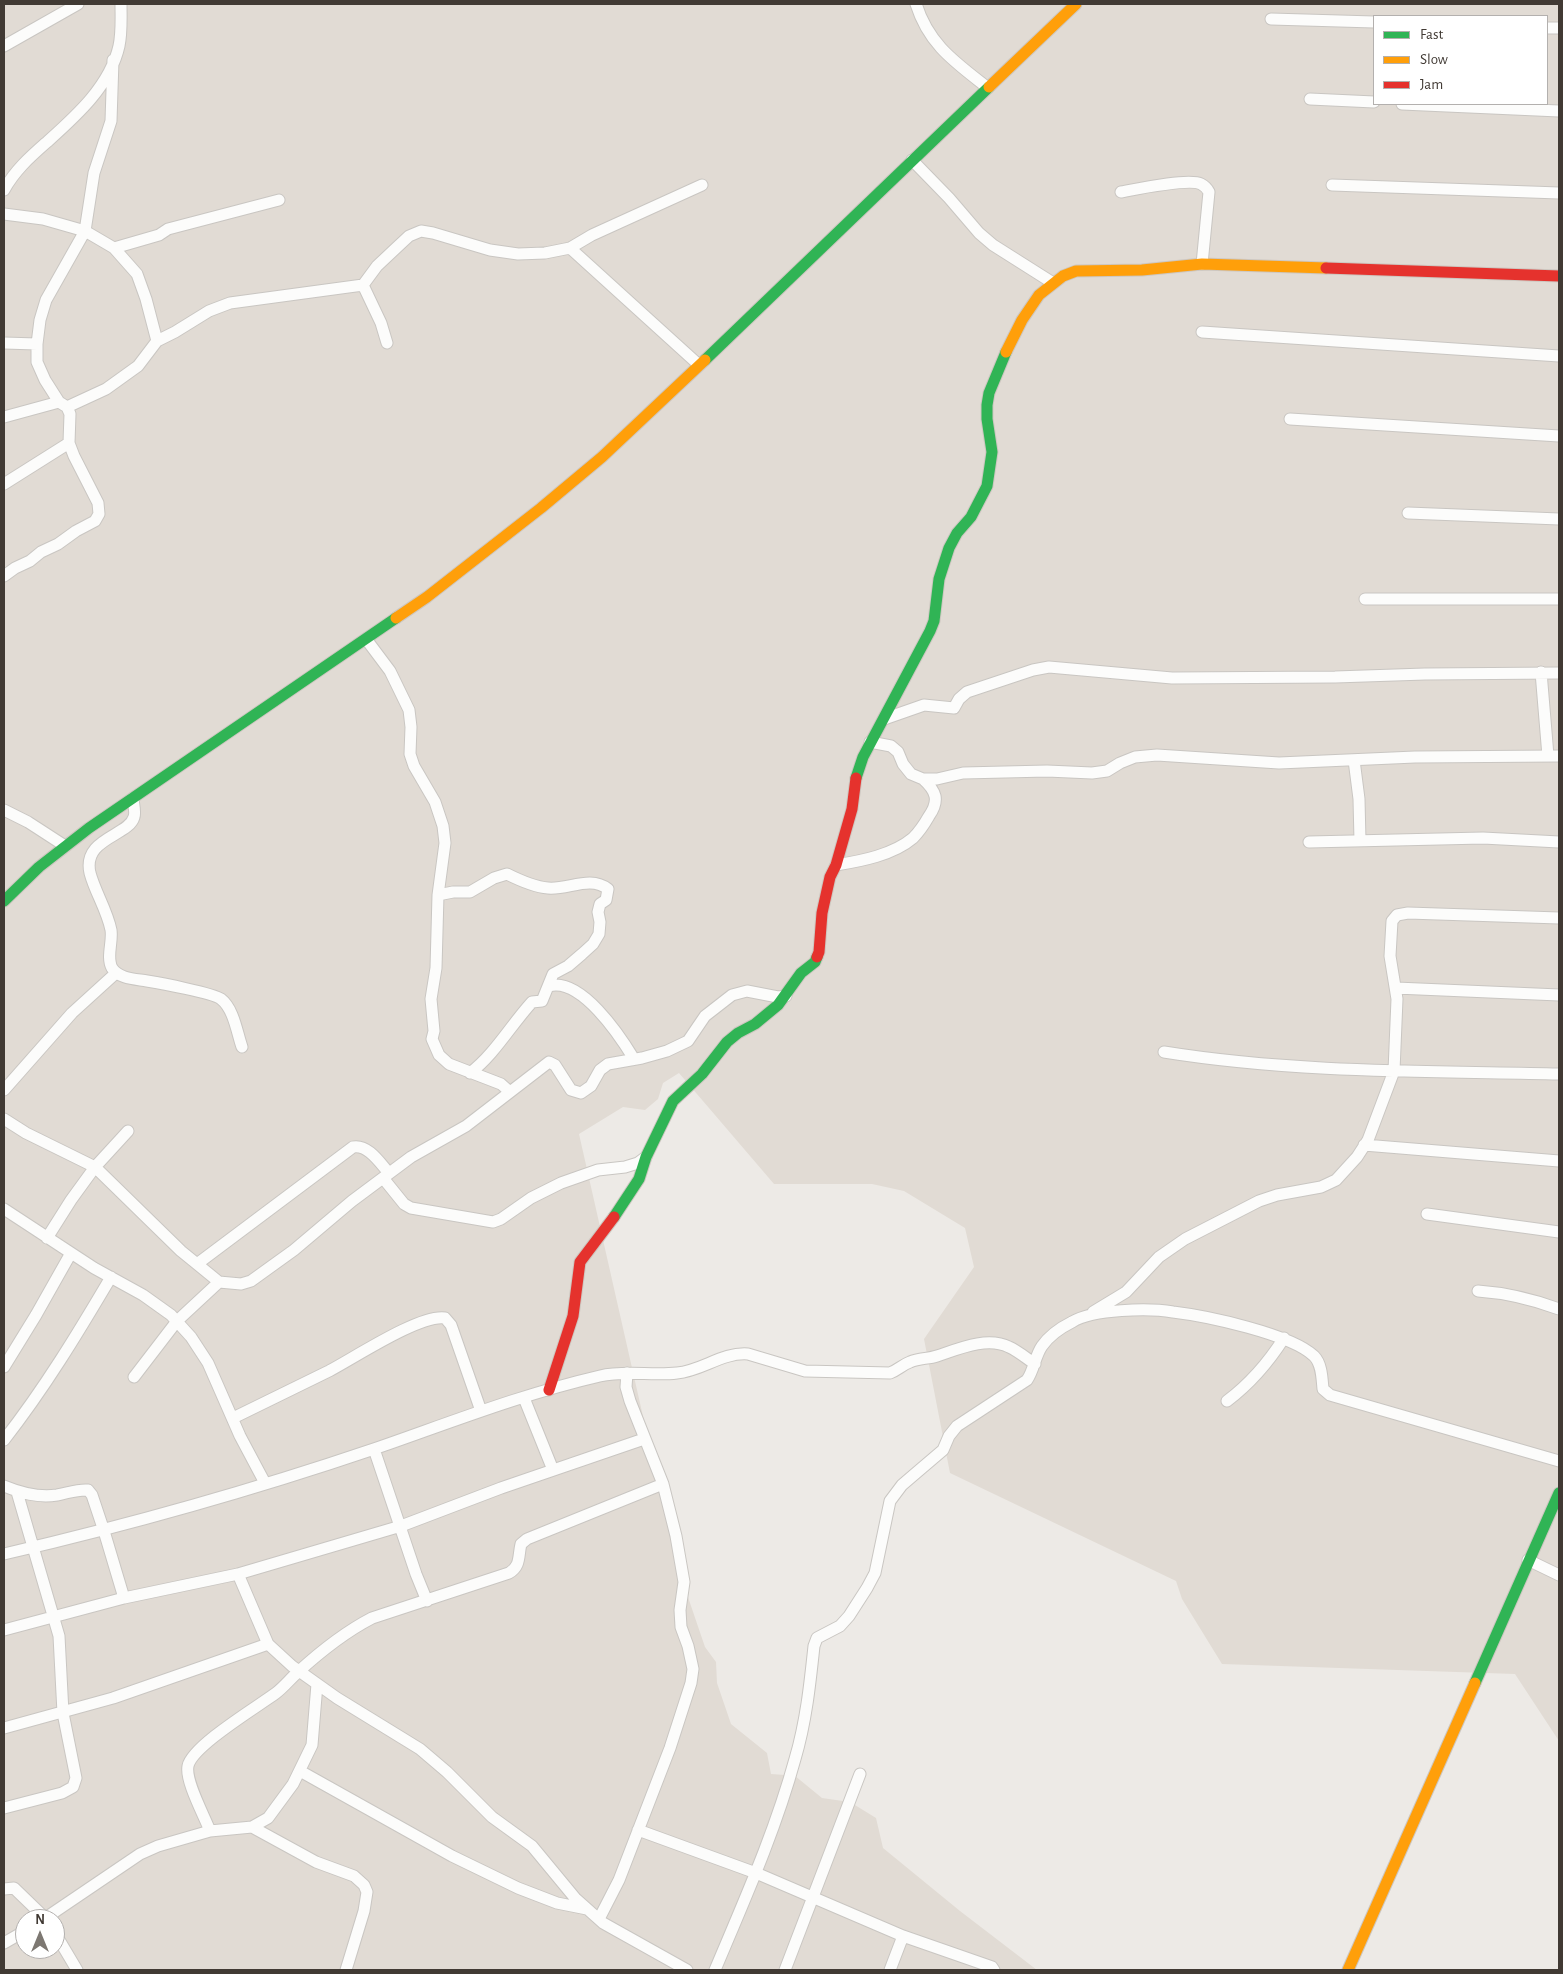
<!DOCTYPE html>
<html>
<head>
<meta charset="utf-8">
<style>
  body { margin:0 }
  #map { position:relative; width:1563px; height:1974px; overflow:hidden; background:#edeae6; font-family:"Alegreya Sans",sans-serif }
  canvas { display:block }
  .frame { position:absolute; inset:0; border:5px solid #413a34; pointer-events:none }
  .legend { position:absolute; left:1373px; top:15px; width:175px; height:90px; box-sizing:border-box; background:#fff; border:1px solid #b3b0ae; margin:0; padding:6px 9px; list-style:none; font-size:15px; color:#413a34 }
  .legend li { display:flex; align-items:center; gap:10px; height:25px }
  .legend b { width:25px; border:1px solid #b3b0ae }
  .north { position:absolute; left:15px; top:1909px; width:50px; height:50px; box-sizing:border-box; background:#fff; border:1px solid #b3b0ae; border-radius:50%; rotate:0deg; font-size:14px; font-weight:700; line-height:20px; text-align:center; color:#413a34 }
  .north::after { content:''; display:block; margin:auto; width:18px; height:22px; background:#7d7872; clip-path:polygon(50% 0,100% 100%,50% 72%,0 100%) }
</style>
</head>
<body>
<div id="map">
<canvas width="1563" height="1974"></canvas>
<div class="frame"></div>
<ul class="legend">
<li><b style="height:6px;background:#30b455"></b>Fast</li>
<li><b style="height:6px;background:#ff9f0a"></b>Slow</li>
<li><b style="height:6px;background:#e5322d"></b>Jam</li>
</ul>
<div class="north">N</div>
</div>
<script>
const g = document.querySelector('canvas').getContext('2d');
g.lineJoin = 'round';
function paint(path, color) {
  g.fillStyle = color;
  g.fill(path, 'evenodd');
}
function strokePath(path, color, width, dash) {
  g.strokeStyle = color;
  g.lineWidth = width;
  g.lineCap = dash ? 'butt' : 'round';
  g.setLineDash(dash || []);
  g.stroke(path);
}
paint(new Path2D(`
  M4 4H1559V1741L1515 1674 1222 1664 1182 1599 1176 1581 950 1473 924 1339 974 1267 965 1228 904 1191 872 1184H774L679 1073 663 1083 658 1099 645 1110 623 1107 579 1134 676 1562 705 1647 716 1662 717 1683 731 1724 767 1753 771 1774 785 1775 789 1771 822 1798 850 1802 876 1818 883 1848 960 1911 1037 1970H4ZM1374 16H1547V104H1374ZM25 1919H55V1949H25Z`), '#e1dbd4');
const street = new Path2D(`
  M916 4C929 45 955 62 988 88
  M1271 19 1374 22
  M1547 28H1559
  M4 46 78 4
  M1310 99 1374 102
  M1402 104 1559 111
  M912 160 949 198 979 233 993 245 1053 283
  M1332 185 1559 193
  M4 190C15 170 30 157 47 142 76 116 110 86 119 46 122 32 121 17 121 4
  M1121 192C1137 189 1189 178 1201 184 1205 186 1207 188 1209 192L1202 264
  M4 214 43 219 85 231 114 248 137 274 146 299 157 341
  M114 248 159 235 168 229 279 200
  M570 248 699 365
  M363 285 381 323 387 343
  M1202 332 1559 356
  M4 343 37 344
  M67 407 106 389 138 366 157 341 175 332 209 311 230 303 363 285 377 266 394 250 409 236 421 231 433 233 490 250 518 254 545 253 570 248 592 235 702 185
  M4 417 59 402
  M1290 419 1559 436
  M4 484 69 443
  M1408 513 1559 519
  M4 576 15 568 30 561 41 552 58 544 76 531 95 521 99 514 98 503 74 456 69 443 70 414 67 407 59 402 45 380 37 362V344L40 320 46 300 85 231 94 173 111 121 113 60
  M1365 599H1559
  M366 639 390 671 409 710 411 727 410 754 414 766 435 802 443 826 445 843 438 895 436 968 431 999 434 1031 432 1039 439 1055 449 1064 501 1084 510 1092
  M1541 672 1548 756
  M884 719 924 705 954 708 959 699 967 692 1033 670 1049 667 1172 678 1335 677 1425 674 1559 673
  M870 742 891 746 898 752 903 764 911 774 923 779H937L963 773 1047 771 1092 773 1107 771 1120 763 1135 757 1157 755 1279 763 1415 757 1559 756
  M1354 760 1359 799 1360 841
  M133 798C133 803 136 812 134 817 129 836 82 838 90 873 95 892 107 910 111 930 113 942 106 957 112 968 119 979 136 979 147 981 159 983 213 993 221 999 234 1009 237 1033 242 1047
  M4 810 28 822 65 846
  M1309 842 1483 838 1559 842
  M836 865C861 861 893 855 913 838 919 832 925 823 929 816 940 800 936 791 923 779
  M438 895 453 892H470L494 878 507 874C519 880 535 887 548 888 568 890 590 875 608 889L606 900 600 904 598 912 600 922 599 934 593 944 582 954 568 966 553 974 542 1001 532 1002C511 1025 494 1055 470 1073
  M549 986C581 977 620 1036 634 1059
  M1396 988 1559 995
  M1164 1052C1295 1073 1428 1071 1559 1074
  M4 1090 72 1013 116 973
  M4 1119 26 1133 95 1167 181 1251 197 1264 219 1282 241 1284 251 1281 294 1250 352 1201 411 1157 466 1126 549 1062 555 1065 571 1090 581 1093 591 1086 600 1070 608 1064 642 1058 667 1051 688 1041 705 1016 732 995 747 991 778 997 786 996
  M1364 1145 1559 1161
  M383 1178 404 1204 411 1208 493 1222 501 1219 531 1198 561 1183 598 1170 625 1167 638 1163 646 1157
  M4 1209 94 1268 143 1295 171 1315 191 1337 208 1363 240 1436 265 1483
  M1427 1214 1559 1232
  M47 1238 71 1200 95 1167 128 1131
  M197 1264 353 1147C368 1144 380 1163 389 1173
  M1478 1291C1507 1293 1532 1299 1559 1309
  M1093 1312 1126 1292 1159 1257 1185 1239 1259 1201 1277 1195 1321 1187 1336 1180 1357 1157 1368 1140 1394 1071 1397 999 1390 956 1392 921 1397 915 1408 913 1559 918
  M4 1367 36 1315 71 1253
  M134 1377 177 1321 219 1282
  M524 1398 553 1470
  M1227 1401C1251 1383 1268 1363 1284 1338
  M233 1418C265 1402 297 1387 329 1371 354 1358 420 1314 445 1318L451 1325 481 1411
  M4 1440C44 1389 78 1333 111 1277
  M374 1449 416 1574 427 1601
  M4 1486C21 1493 38 1498 57 1495 68 1493 78 1489 88 1490L92 1495 104 1531 124 1598 238 1574 268 1644 292 1666 337 1698 420 1749 447 1772 492 1817 532 1846 575 1898 603 1923 687 1970
  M4 1554C129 1525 253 1490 374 1449 449 1423 522 1394 600 1376 625 1370 652 1376 677 1373 702 1371 722 1352 748 1354L805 1371 890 1373C898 1370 902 1365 910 1362 919 1358 928 1359 937 1356 958 1349 987 1336 1009 1347 1018 1351 1026 1358 1035 1364
  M1528 1560 1559 1575
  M238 1574 401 1526 501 1488 644 1439
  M4 1630 124 1598
  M4 1728 113 1698 268 1644
  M300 1771 452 1856 518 1888 557 1903 587 1909
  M4 1808 62 1793 73 1787 76 1778 63 1713 59 1636 17 1492
  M252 1827 316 1862 354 1876 364 1885 367 1892 364 1911 346 1970
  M638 1830 756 1873 903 1936 992 1967 994 1970
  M210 1831C204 1815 185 1781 188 1766 192 1746 257 1707 276 1693 284 1687 290 1679 298 1672 321 1651 345 1632 372 1618L509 1573C521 1566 518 1556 521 1544L527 1539 663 1484
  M4 1889 14 1888 46 1919
  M44 1919 140 1854 158 1846 210 1831 252 1827 268 1818 293 1784 312 1745 317 1684
  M599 1919 619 1880 670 1748 691 1683 693 1669 688 1646 681 1627 680 1610 684 1582 676 1536 663 1484 630 1401 626 1387 627 1373
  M55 1933 77 1970
  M4 1943 25 1931
  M715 1970C744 1901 775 1832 795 1759 806 1722 810 1684 814 1646L817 1638 840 1626 849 1616 867 1588 875 1573 890 1501 902 1485 916 1473 943 1450 949 1436 957 1426 1027 1380C1034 1370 1035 1356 1042 1346 1049 1336 1062 1327 1072 1322 1093 1309 1149 1308 1173 1312 1207 1316 1291 1334 1314 1356 1322 1364 1322 1379 1323 1389L1330 1395 1559 1461
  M785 1970 860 1774
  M890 1970 903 1936`);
const fast = new Path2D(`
  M705 360 989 87
  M856 778 863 757 930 631 934 621 939 579 949 548 957 533 971 517 987 486 992 452 987 419V405L989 393 1006 352
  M4 901 39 867 89 828 396 618
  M614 1217 639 1179 646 1157 673 1101 702 1074 727 1042 738 1033 755 1024 778 1005 801 973 815 962 817 957
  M1475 1683 1559 1493`);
const slow = new Path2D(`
  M989 87 1076 4
  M1006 352 1022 320 1039 295 1063 276 1076 271 1142 270 1202 264 1326 268
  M396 618 427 597 541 508 602 457 705 360
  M1348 1970 1475 1683`);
const jam = new Path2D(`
  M1326 268 1559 276
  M817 957 819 952 822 913 830 877 836 865 852 809 856 778
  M549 1390 573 1316 580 1262 614 1217`);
strokePath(street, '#c9c6c2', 13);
strokePath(fast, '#cdc7c0', 13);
strokePath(slow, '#cdc7c0', 13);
strokePath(jam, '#cdc7c0', 13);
strokePath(street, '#fcfcfb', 11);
strokePath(fast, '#30b455', 11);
strokePath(slow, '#ff9f0a', 11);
strokePath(jam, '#e5322d', 11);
</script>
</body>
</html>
